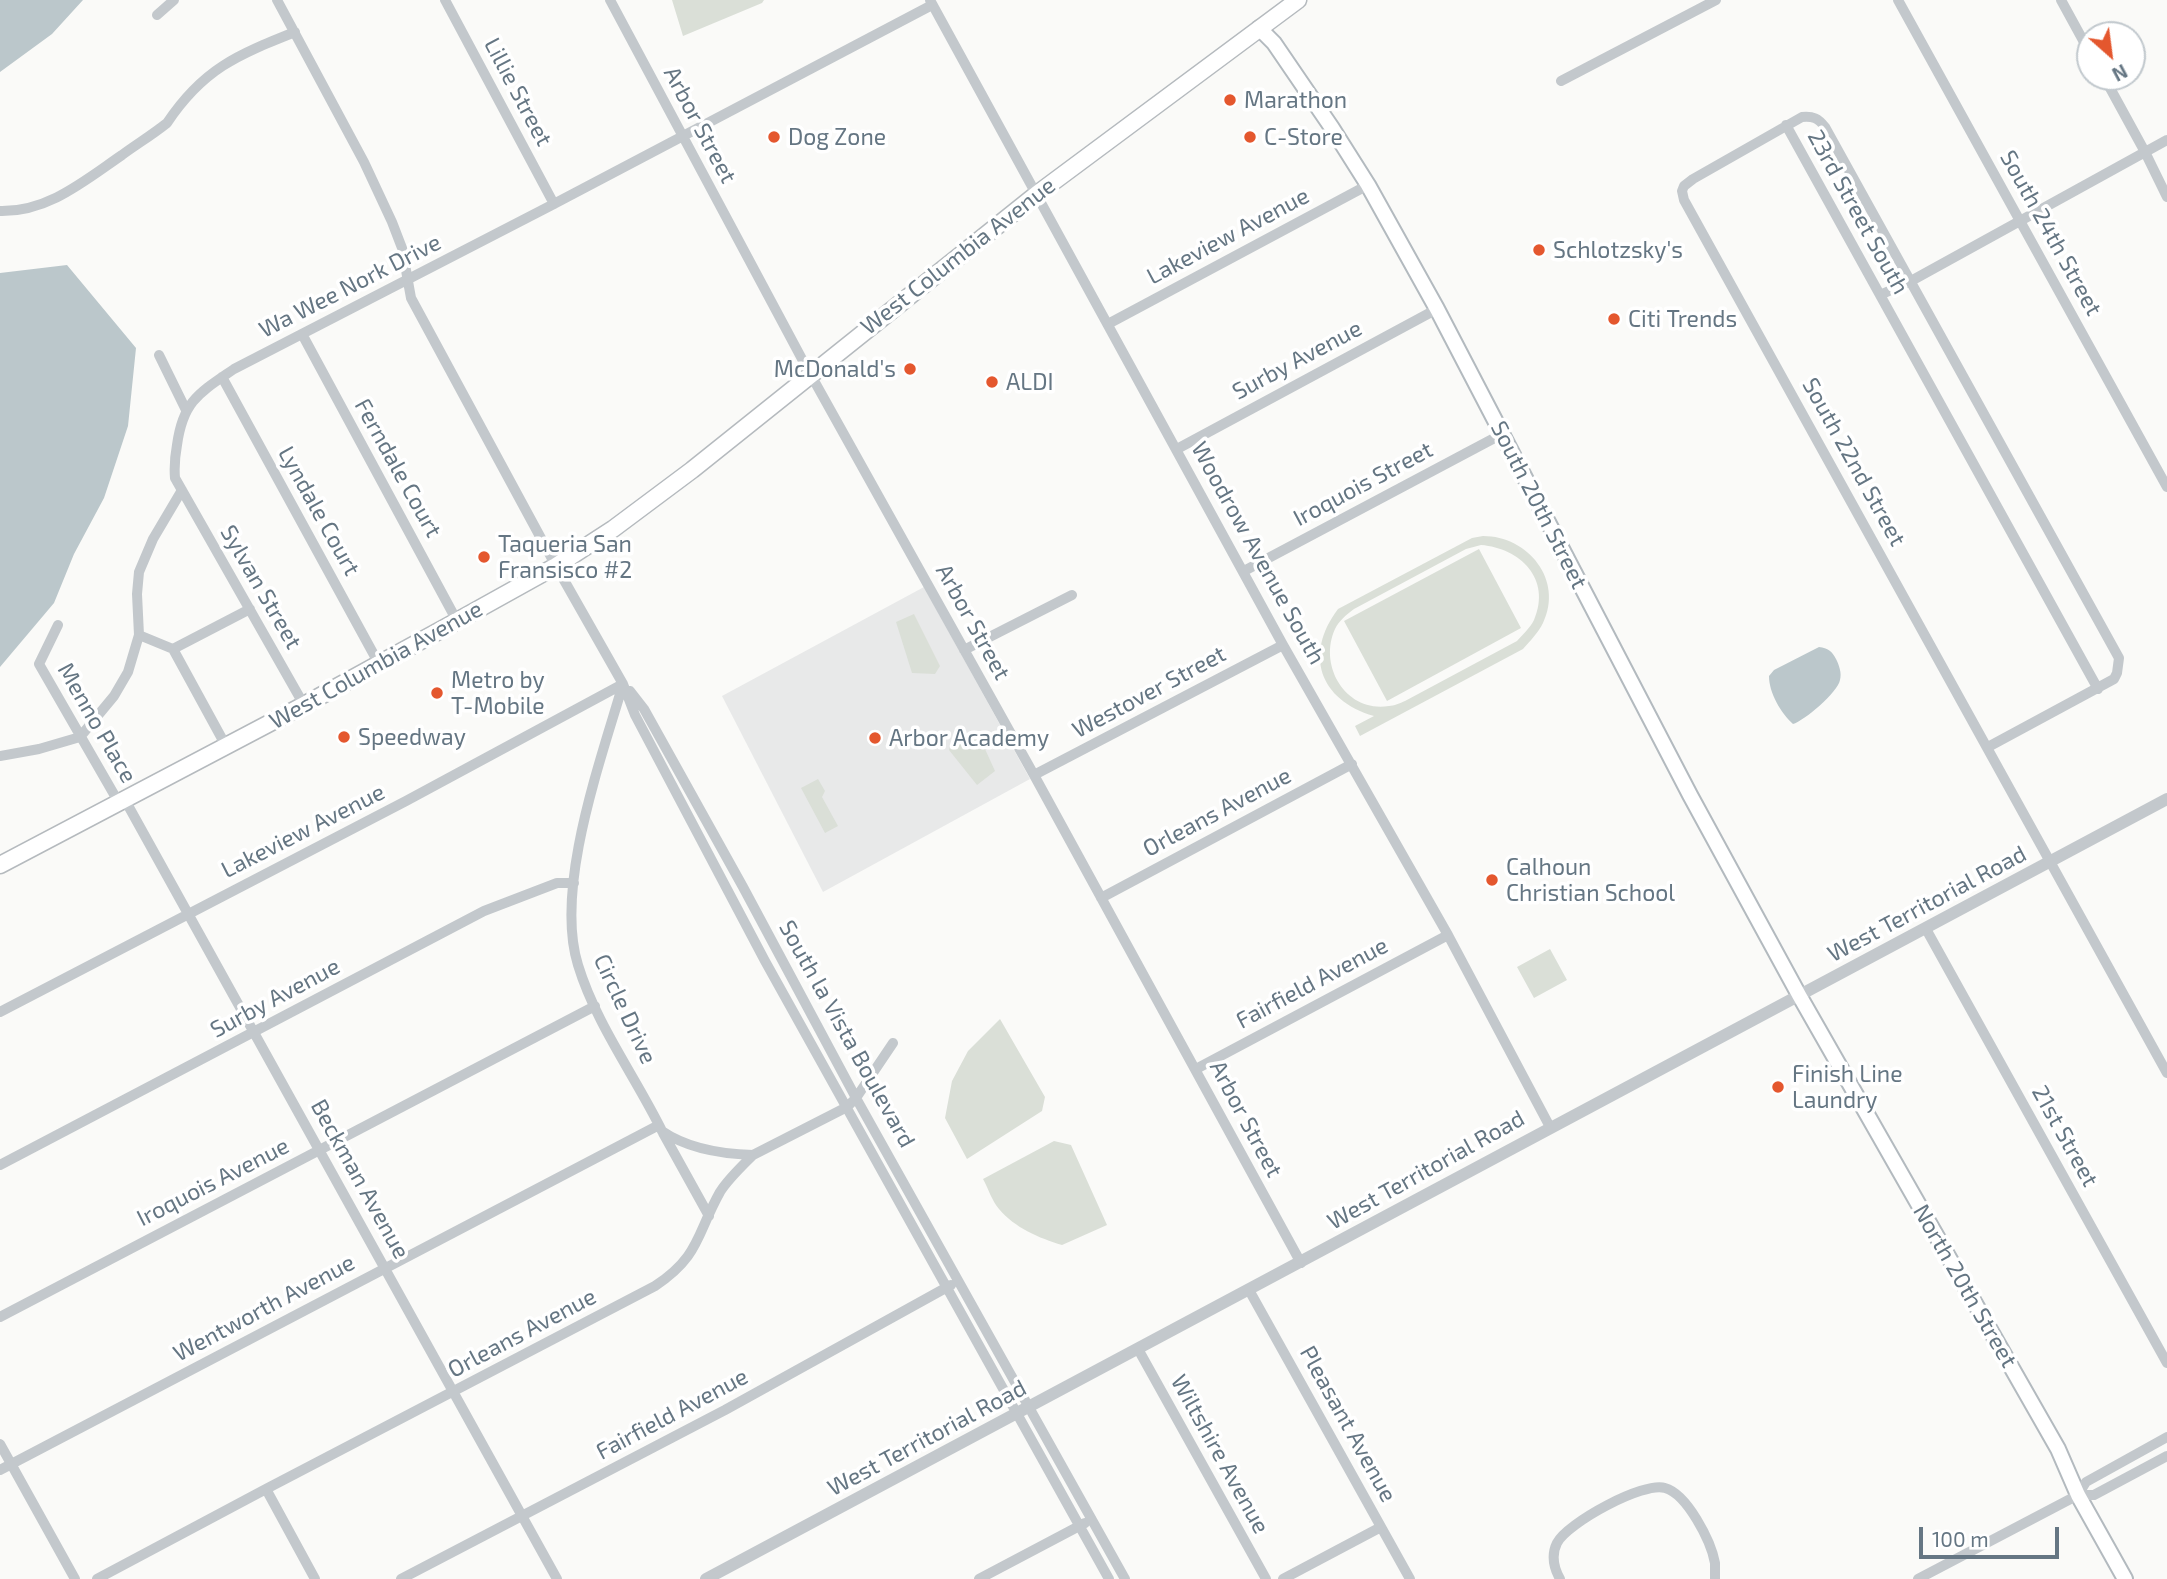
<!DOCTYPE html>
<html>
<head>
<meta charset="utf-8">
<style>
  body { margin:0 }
  #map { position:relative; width:2167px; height:1579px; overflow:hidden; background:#fafaf8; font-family:"Exo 2",sans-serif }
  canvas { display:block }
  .north { position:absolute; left:2076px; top:21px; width:70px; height:70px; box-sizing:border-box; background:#fff; border:2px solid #c1c8cd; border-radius:50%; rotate:152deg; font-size:19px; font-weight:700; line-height:28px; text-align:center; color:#657683 }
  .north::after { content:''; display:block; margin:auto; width:24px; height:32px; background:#e4572e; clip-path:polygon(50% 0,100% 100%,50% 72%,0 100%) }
  .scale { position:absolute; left:1919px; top:1527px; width:140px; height:32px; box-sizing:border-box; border:4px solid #657683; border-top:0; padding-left:9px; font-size:21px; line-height:24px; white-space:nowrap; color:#657683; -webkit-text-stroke:5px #fff; paint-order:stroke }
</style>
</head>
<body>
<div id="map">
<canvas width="2167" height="1579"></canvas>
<div class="north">N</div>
<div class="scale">100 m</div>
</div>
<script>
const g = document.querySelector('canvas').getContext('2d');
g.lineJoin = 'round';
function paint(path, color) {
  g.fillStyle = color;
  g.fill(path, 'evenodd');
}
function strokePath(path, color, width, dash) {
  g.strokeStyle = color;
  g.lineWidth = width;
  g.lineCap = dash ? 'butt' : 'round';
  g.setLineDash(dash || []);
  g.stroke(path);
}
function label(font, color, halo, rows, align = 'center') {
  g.font = font + ' "Exo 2",sans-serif';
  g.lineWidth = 7;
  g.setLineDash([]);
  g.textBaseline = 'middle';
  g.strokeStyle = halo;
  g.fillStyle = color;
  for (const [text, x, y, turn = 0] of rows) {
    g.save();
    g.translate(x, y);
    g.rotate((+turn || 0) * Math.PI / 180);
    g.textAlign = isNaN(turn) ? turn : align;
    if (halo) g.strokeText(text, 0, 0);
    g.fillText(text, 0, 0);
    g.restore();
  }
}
paint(new Path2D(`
  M924 587 1030 779 823 892 722 696Z`), '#e8e9e9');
paint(new Path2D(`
  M672 0H764L762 3 683 36Z
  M1483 536C1528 536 1564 580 1543 623 1538 633 1530 641 1523 649L1360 736 1355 726 1374 716C1319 700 1304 654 1338 609L1472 538ZM1481 545C1520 548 1552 579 1534 620 1530 628 1523 634 1517 641L1405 701C1400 703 1394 706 1389 706 1346 713 1318 666 1335 629 1339 621 1346 615 1354 609L1466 549Z
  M1479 549 1521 628 1387 701 1344 621Z
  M914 614 940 666 935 674 912 673 896 622Z
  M980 738 995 771 977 785 949 750 950 747Z
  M818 779 825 791 822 797 838 826 825 833 801 788Z
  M1550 949 1567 980 1534 998 1517 967Z
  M1000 1019 1045 1097 1042 1111 967 1159 945 1118 952 1081 968 1051Z
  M1054 1141 1071 1145 1107 1225 1062 1245C1039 1238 1015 1228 999 1209 992 1201 988 1188 983 1179Z`), '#dadfd7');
paint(new Path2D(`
  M0 0H83L52 34 0 72Z
  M67 265 136 348 128 426 104 498 74 554 54 603 0 667V273Z
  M1819 647C1828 648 1832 651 1836 659 1839 665 1842 673 1840 680 1838 692 1804 721 1793 724 1781 713 1769 693 1769 676L1774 670Z`), '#bbc7cb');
const secondary = new Path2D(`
  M1259 28 1274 43 1332 128 1368 185 1437 309 1690 795 1799 995 2058 1449 2078 1495 2125 1579`);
const primary = new Path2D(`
  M0 865 304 705 457 621 556 566 613 529 692 470 1037 194 1298 0`);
strokePath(secondary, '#b3babf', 18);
strokePath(primary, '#b5babe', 19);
strokePath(new Path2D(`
  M277 0 364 162 392 222 402 248 411 298 556 566 623 684 635 715 765 961 1109 1579
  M445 0 554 204
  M610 0 802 359 1034 775 1301 1263
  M930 0 1283 645 1448 935 1550 1127
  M1898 0 2167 487
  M2061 0 2090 53
  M157 15 174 0
  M2104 77 2145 152 2167 197
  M1561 81 1716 0
  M1786 125 2098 689
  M0 211C48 212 84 181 122 155 137 144 152 135 167 123 203 69 237 55 295 32
  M1880 295 1911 281 2167 140
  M1108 324 1368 185
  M302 334 457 621
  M159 355 186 410
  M222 377 379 664
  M1177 449 1437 309
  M1244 571 1502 434
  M58 625 39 664 119 803
  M139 635 173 649 250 609
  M173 649 226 746
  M964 650 1072 595
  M623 684C601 760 554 888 578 965 596 1024 635 1076 662 1131 688 1149 722 1154 753 1155
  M630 691 644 709 743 887 856 1098 1125 1579
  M304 705 175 478C174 466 175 456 177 445 183 401 199 393 234 369L550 206 932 5
  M1988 747 2114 679 2117 673 2119 658 1825 127C1818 118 1813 116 1802 117L1693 179 1684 186 1682 191 1684 200 2167 1073
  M0 756 39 749 80 737 114 696 128 672 139 635 137 594 139 572 153 539 182 490
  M1034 775 1283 645
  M125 800 557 1579
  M1101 898 1352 764
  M1926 929 2167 1363
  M0 1012 406 801 623 684
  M1196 1069 1448 935
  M663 1133 709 1216
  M0 1165 484 911 557 883H574
  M1249 1290 1410 1579
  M0 1317 595 1006
  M1138 1349 1266 1579
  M0 1444 75 1579
  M0 1470 659 1125
  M266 1489 315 1579
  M2078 1495 2086 1482 2167 1437
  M97 1579 266 1489 655 1286C700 1256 696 1235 720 1192 728 1179 742 1166 753 1155L847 1107 856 1098 893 1043
  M401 1579 725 1410 951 1285
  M979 1579 1085 1523
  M1283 1579 1381 1527
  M1560 1579C1554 1568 1551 1555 1557 1543 1567 1523 1644 1481 1665 1488 1687 1494 1711 1541 1715 1563 1715 1568 1715 1574 1715 1579
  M1918 1579 2078 1495H2094L2167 1456`), '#c3c8cc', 10);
strokePath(new Path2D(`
  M706 1579 2167 799`), '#c3c8cc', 12);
strokePath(secondary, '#fff', 14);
strokePath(primary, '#fff', 16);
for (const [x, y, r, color] of [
  [1230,100,7,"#e4572e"],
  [774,137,7,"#e4572e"],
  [1250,137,7,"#e4572e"],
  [1539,250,7,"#e4572e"],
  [1614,319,7,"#e4572e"],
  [910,369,7,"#e4572e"],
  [992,382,7,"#e4572e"],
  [484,557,7,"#e4572e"],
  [437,693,7,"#e4572e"],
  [344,737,7,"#e4572e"],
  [875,738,7,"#e4572e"],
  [1492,880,7,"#e4572e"],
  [1778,1087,7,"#e4572e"]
]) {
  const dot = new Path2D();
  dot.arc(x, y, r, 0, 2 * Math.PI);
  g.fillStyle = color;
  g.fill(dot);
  strokePath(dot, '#fff', 2.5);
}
label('23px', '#657683', '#fff', [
  ["Lillie Street",518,92,62],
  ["Arbor Street",700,125,62],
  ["23rd Street South",1858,212,61],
  ["South 24th Street",2051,233,61],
  ["Lakeview Avenue",1228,236,-28],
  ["West Columbia Avenue",958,256,-38],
  ["Wa Wee Nork Drive",350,286,-27],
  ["Surby Avenue",1297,360,-28],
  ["South 22nd Street",1854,462,61],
  ["Ferndale Court",398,468,61],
  ["Iroquois Street",1363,484,-28],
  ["South 20th Street",1539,505,63],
  ["Lyndale Court",319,511,61],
  ["Woodrow Avenue South",1258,553,61],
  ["Sylvan Street",261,587,60],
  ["Arbor Street",973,622,61],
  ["West Columbia Avenue",376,665,-29],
  ["Westover Street",1149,692,-28],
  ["Menno Place",97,723,60],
  ["Orleans Avenue",1217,812,-28],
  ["Lakeview Avenue",303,831,-27],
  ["West Territorial Road",1927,904,-28],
  ["Fairfield Avenue",1312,983,-28],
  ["Surby Avenue",275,998,-28],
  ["Circle Drive",625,1009,65],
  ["South la Vista Boulevard",847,1034,61],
  ["Arbor Street",1246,1119,62],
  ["21st Street",2065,1136,61],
  ["West Territorial Road",1426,1170,-29],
  ["Beckman Avenue",360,1179,61],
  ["Iroquois Avenue",213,1182,-27],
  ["North 20th Street",1965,1286,60],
  ["Wentworth Avenue",264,1308,-28],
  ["Orleans Avenue",522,1333,-28],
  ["Fairfield Avenue",672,1414,-28],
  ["Pleasant Avenue",1348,1424,61],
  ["West Territorial Road",927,1438,-28],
  ["Wiltshire Avenue",1220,1454,61]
]);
label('23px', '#657683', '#fff', [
  ["Marathon",1244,100],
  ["Dog Zone",788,137],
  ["C-Store",1264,137],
  ["Schlotzsky's",1553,250],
  ["Citi Trends",1628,319],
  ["McDonald's",896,369,"right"],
  ["ALDI",1006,382],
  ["Taqueria San",498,544],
  ["Fransisco #2",498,570],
  ["Metro by",451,680],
  ["T-Mobile",451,706],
  ["Speedway",358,737],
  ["Arbor Academy",889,738],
  ["Calhoun",1506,867],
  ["Christian School",1506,893],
  ["Finish Line",1792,1074],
  ["Laundry",1792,1100]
], 'left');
</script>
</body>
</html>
